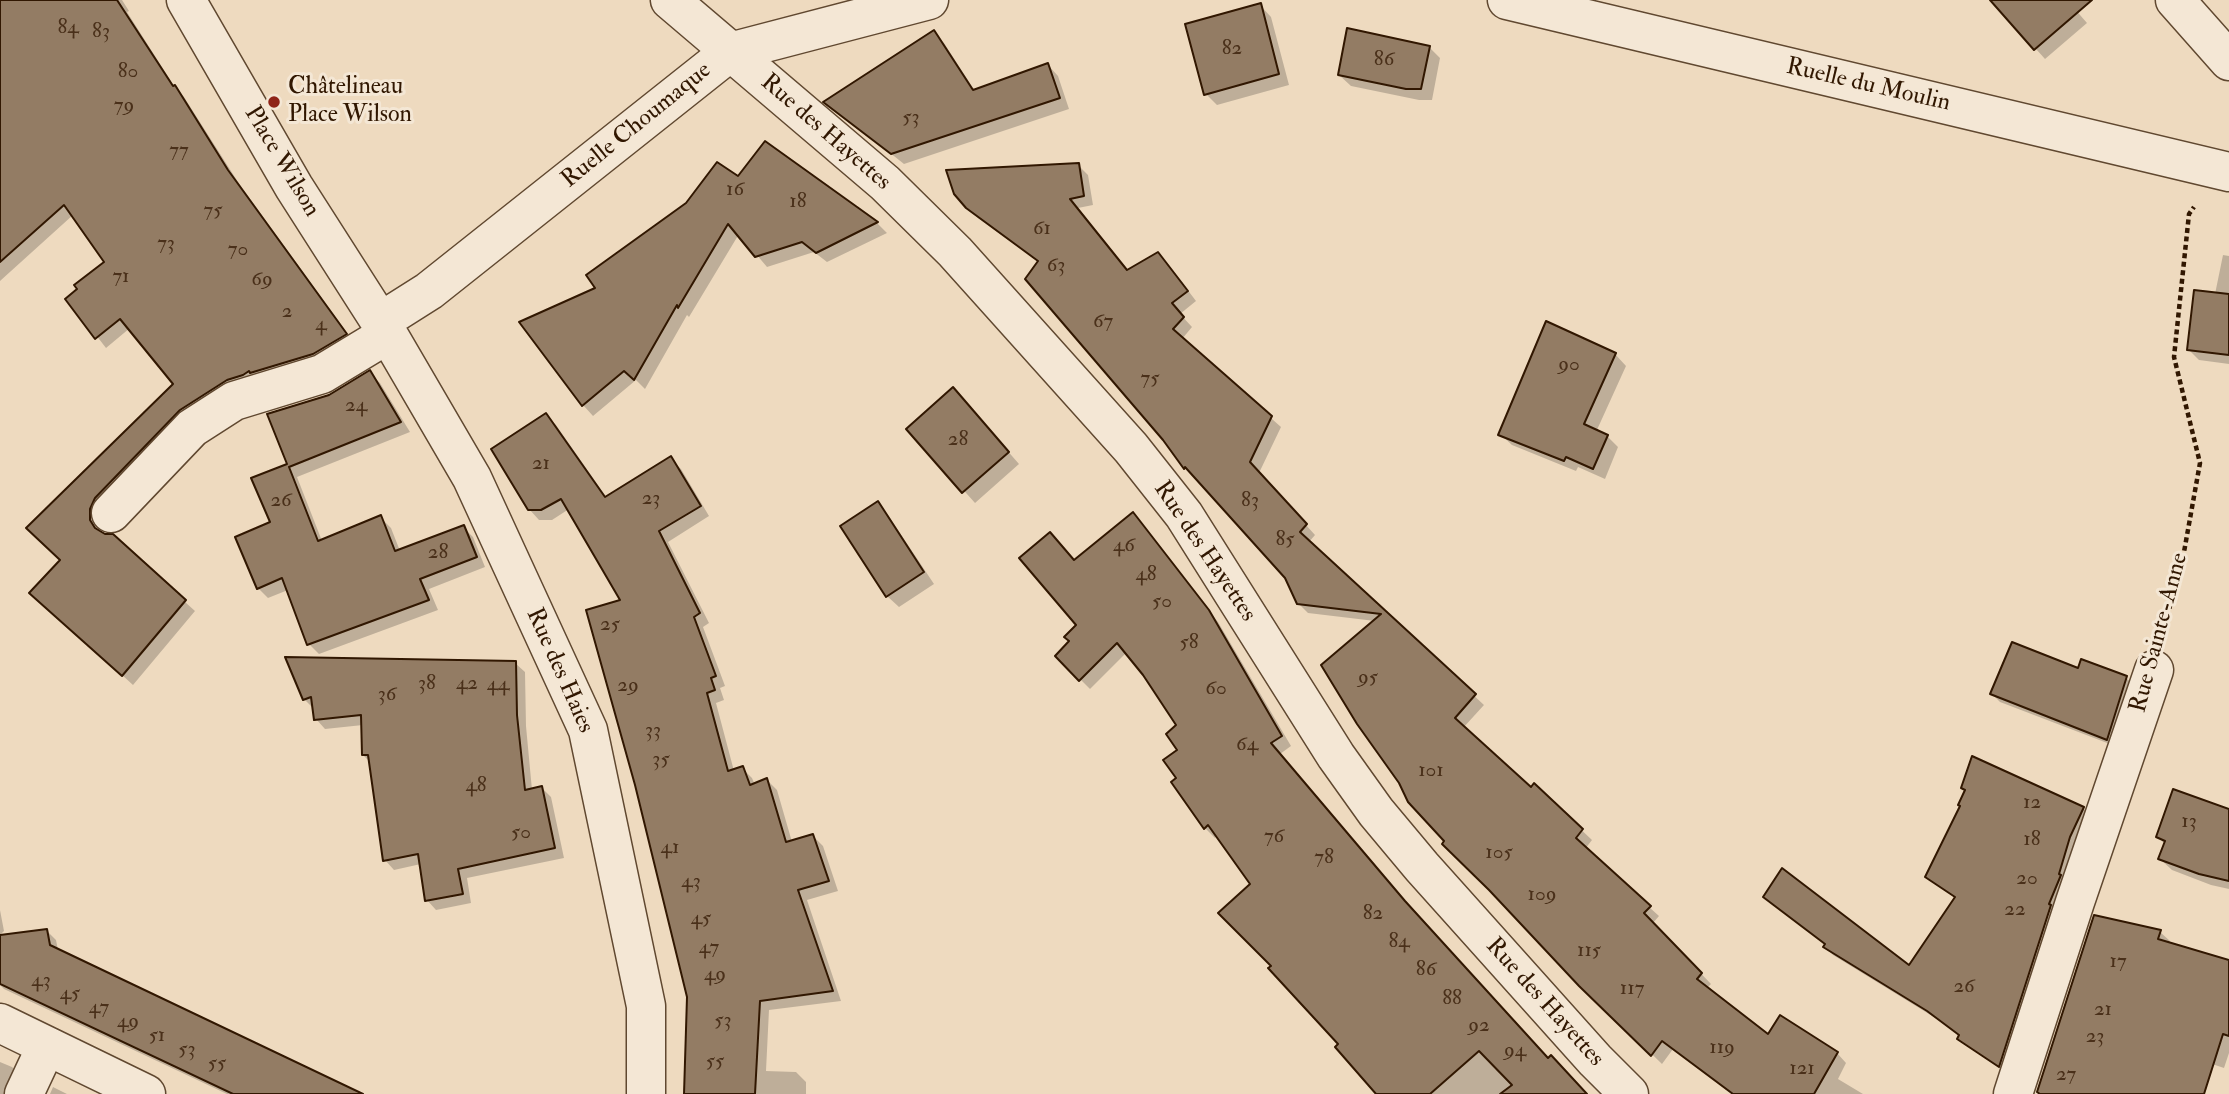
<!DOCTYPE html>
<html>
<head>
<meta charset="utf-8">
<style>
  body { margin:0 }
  canvas { display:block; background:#eedabf }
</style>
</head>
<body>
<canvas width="2229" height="1094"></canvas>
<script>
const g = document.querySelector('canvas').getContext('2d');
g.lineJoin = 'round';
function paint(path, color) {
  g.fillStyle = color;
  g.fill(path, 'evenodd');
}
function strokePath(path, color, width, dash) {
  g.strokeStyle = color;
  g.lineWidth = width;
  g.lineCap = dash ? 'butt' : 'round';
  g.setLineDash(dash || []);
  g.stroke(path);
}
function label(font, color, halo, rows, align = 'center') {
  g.font = font + ' "IM FELL Double Pica",serif';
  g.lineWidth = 6;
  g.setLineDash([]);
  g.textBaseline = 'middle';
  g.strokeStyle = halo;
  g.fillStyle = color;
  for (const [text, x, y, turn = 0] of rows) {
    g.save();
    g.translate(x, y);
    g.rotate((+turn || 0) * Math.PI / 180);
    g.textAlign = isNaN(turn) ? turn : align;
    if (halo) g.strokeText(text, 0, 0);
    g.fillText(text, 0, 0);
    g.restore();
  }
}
paint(new Path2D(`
  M54 0H122L129 11 127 12 176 89 184 97 238 182 355 344 262 382 99 519 101 533 112 536 195 611 133 685 42 602 63 560 38 538 176 384 130 328 106 348 68 299 107 263 73 215 0 281V49Z
  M1992 0H2067L2087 23 2045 59Z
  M1260 5 1271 17 1289 85 1217 105 1206 94Z
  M934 33 944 43 975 91 1048 65 1058 76 1069 109 904 164 826 102Z
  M1429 47 1440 58 1432 100H1419L1351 86 1339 75Z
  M765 144 877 223 887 233 827 262 814 252 767 267 739 234 689 317 687 315 645 389 636 380 593 416 583 405 522 322 598 289 738 179Z
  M1078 165 1088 175 1093 205 1078 208 1128 272 1158 254 1168 264 1196 301 1180 314 1192 327 1182 339 1281 427 1259 473 1315 535 1309 542 1484 705 1463 728 1531 790 1535 786 1592 840 1585 849 1659 916 1653 923 1711 984 1706 989 1768 1037 1837 1053 1846 1063 1838 1079 1863 1094H1733L1673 1049 1662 1064 1581 985 1446 841 1375 621 1308 613 1298 603 1286 577 1185 468 1039 262 978 218 968 207Z
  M2223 255 2229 256V364L2199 360 2189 350 2215 294Z
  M1615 354 1626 366 1596 432 1607 436 1618 447 1605 479 1578 467 1576 471 1512 445 1500 434Z
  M370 373 380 383 410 432 297 477 322 541 381 518 391 528 400 551 463 527 473 537 485 567 429 589 438 610 319 654 309 644 288 590 268 598 258 588 272 523 289 465 329 396Z
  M964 401 1019 464 975 503 909 429Z
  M546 415 556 425 607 498 671 459 681 469 709 516 668 542 709 623 703 627 725 686 720 688 724 700 716 703 734 771 742 768 752 778 755 785 767 780 777 790 792 842 813 836 823 846 838 891 807 900 841 1001 769 1010 766 1071 796 1072 806 1082V1094H686L689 996 623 601 569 509 552 520H539L529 509Z
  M877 504 888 515 934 584 899 607 887 596 842 527Z
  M1133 514 1218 622 1291 746 1280 754 1347 835 1579 1094H1379L1341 1044 1274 966 1252 884 1217 835 1215 838 1205 828 1173 782 1178 779 1179 726 1145 674 1127 652 1090 689 1057 656 1071 641 1078 625 1075 562Z
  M288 659 515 663 525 672 526 726 532 790 542 788 551 797 564 858 467 878 471 903 436 910 427 900 421 864 394 870 385 860 370 762 363 755V725L325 729 316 719 314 709 304 699Z
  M2079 670 2126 678 2134 685 2115 746 2000 702 1992 694Z
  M2083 808 2091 816 2007 1073 1967 1046 1959 1038 1961 1036 1937 1019 1833 955 1825 947 1826 945 1765 897 1909 967 1956 898 1927 876Z
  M2229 811V889L2211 885 2172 870 2160 859 2166 845 2158 837Z
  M0 910 4 931 0 935Z
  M47 931 56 940 58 950 360 1094H227L4 989 0 985V968Z
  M2160 932 2170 941 2169 944 2229 963V1053L2224 1068 2212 1064 2204 1094H2041Z
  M0 1062 12 1067 22 1077 14 1094H0Z
  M53 1087 67 1094H50Z`), '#0003');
const building = new Path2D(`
  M0 0H117L173 86 175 85 228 170 347 334 313 354 250 373 249 371 243 375 227 380 180 410 95 498 90 509V520L95 528 105 534H113L186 600 122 676 29 593 60 560 26 528 173 384 120 319 95 339 65 299 77 289 74 285 104 262 64 205 0 262Z
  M1990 0H2092L2034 50Z
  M1261 3 1279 74 1204 95 1185 24Z
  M1347 28 1430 46 1421 89H1406L1338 75Z
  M934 30 973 90 1048 63 1060 98 891 154 823 102Z
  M765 141 878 222 816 253 802 242 755 257 728 224 678 308 677 305 634 380 624 371 582 406 519 322 595 288 586 275 686 203 717 162 738 176Z
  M1079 163 1084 196 1070 199 1127 270 1158 252 1188 291 1172 303 1184 317 1173 329 1272 416 1250 462 1307 524 1300 532 1476 694 1455 718 1531 787 1534 783 1583 829 1576 838 1651 906 1644 913 1702 973 1697 979 1768 1034 1780 1015 1838 1052 1814 1094H1733L1662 1041 1651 1056 1579 986 1489 890 1442 844 1444 841 1408 802 1399 783 1357 724 1321 665 1381 614 1297 604 1285 578 1185 467 1184 469 1163 440 1025 279 1038 261 966 208 954 194 946 170Z
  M2194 290 2229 294V355L2187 350Z
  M1546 321 1616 353 1584 424 1608 435 1593 469 1566 457 1564 461 1498 435Z
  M370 370 401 422 289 467 318 541 381 515 395 551 464 525 477 557 420 579 429 600 307 645 282 578 257 589 235 537 270 522 251 478 287 464 267 414 329 395Z
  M953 387 1009 452 962 493 906 429Z
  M546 413 605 497 671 456 701 506 659 531 700 613 694 617 716 676 711 678 715 690 707 693 728 771 743 766 750 785 767 778 786 842 813 834 829 881 798 890 833 991 760 1001 755 1094H684L687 997 635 785 586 610 620 600 561 499 541 510H528L491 449Z
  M878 501 924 572 886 597 840 526Z
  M1133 512 1209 610 1282 736 1271 743 1405 901 1548 1058 1551 1055 1587 1094H1500L1512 1085 1479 1051 1430 1094H1376L1335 1047 1338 1044 1268 968 1271 966 1218 913 1250 884 1208 825 1204 829 1171 782 1176 778 1163 760 1177 750 1166 734 1176 725 1143 675 1117 643 1079 681 1055 656 1069 641 1064 637 1076 625 1019 558 1050 532 1074 560Z
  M2012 642 2078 668 2081 659 2127 676 2107 740 1990 694Z
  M285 657 516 661 517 715 525 790 542 786 555 848 458 869 463 894 425 901 418 854 383 861 368 755H362L361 715 314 720 311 697 303 700Z
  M1972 756 2084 807 2070 837 2059 874 2061 875 2049 904 2051 905 1999 1067 1957 1039 1959 1035 1927 1011 1823 947 1825 944 1763 897 1782 868 1909 965 1955 897 1925 877 1960 806 1958 805 1965 790 1961 788Z
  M2173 789 2229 809V881L2199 874 2158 859 2165 841 2156 837Z
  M2094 915 2161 930 2158 939 2229 960V1036L2223 1034 2204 1094H2040L2037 1092Z
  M47 929 50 945 363 1094H233L0 984V935Z`);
paint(building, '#937c64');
strokePath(building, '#311701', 2);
const minor = new Path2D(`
  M186 0 294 187 388 334 472 478 588 730 646 1006V1094
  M670 0 885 183 955 252 1131 448 1184 515 1336 756 1376 812 1422 867 1595 1060 1629 1094
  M1507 0 2229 172
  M2175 0 2229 61
  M380 322 429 291 730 52 929 0
  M111 513 192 428 234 401 322 374 388 334
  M0 1023 146 1094
  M24 1094 46 1047
  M2013 1094 2075 902 2154 670`);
strokePath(minor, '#604830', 41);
strokePath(new Path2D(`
  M2163 633 2184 552 2200 463 2174 357 2189 214 2194 207`), '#311701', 4.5, [5, 3.5]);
strokePath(minor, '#f4e7d5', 38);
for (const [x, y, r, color] of [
  [274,102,7,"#8f2418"]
]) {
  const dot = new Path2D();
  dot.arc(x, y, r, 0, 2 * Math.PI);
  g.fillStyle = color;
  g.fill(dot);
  strokePath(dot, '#f4e7d5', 2.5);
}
label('21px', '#4a301a', null, [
  ["84",68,28],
  ["83",101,32],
  ["82",1232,49],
  ["86",1384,60],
  ["80",128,72],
  ["79",124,106],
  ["53",911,118],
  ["77",179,151],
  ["16",735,190],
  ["18",798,202],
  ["75",213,211],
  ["61",1042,229],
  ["73",166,244],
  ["70",238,250],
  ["63",1056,266],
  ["71",121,277],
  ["69",262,280],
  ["2",287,312],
  ["67",1103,322],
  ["4",321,325],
  ["90",1569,365],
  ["75",1150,379],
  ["24",356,406],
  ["28",958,440],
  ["21",541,464],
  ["23",651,499],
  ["26",281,501],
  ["83",1250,501],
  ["85",1285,540],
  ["46",1124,546],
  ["28",438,553],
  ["48",1146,575],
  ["50",1162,602],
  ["25",610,625],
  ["58",1189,643],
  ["95",1368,678],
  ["38",427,684],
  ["42",467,684],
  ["44",498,685],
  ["29",628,686],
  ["60",1216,689],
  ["36",387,695],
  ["33",653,731],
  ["64",1247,745],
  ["35",661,760],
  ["101",1431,771],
  ["48",476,786],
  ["12",2032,803],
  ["13",2189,822],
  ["50",521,833],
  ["76",1274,837],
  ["18",2032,840],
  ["41",670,848],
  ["105",1499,853],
  ["78",1324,858],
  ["20",2027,879],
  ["43",691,882],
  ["109",1542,895],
  ["22",2015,910],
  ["82",1373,914],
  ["45",701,919],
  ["84",1399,942],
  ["47",709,948],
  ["115",1589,951],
  ["17",2118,962],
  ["86",1426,970],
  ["49",715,975],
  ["43",41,981],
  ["26",1964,987],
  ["117",1632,989],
  ["45",70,994],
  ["88",1452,999],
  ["47",99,1008],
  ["21",2103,1010],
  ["53",723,1021],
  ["49",128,1022],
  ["92",1479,1026],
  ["51",157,1036],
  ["23",2095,1037],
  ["119",1722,1048],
  ["53",187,1050],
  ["94",1515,1051],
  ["55",715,1062],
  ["55",217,1064],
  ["121",1802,1069],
  ["27",2066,1075]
]);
label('24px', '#311701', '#f4e7d5', [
  ["Ruelle du Moulin",1868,86,13],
  ["Ruelle Choumaque",637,126,-39],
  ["Rue des Hayettes",825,133,41],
  ["Place Wilson",281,162,59],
  ["Rue des Hayettes",1204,552,56],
  ["Rue Sainte-Anne",2160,633,-75],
  ["Rue des Haies",559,671,66],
  ["Rue des Hayettes",1544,1003,48]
]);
label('24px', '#311701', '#f4e7d5', [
  ["Châtelineau",288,88],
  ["Place Wilson",288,116]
], 'left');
</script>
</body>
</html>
